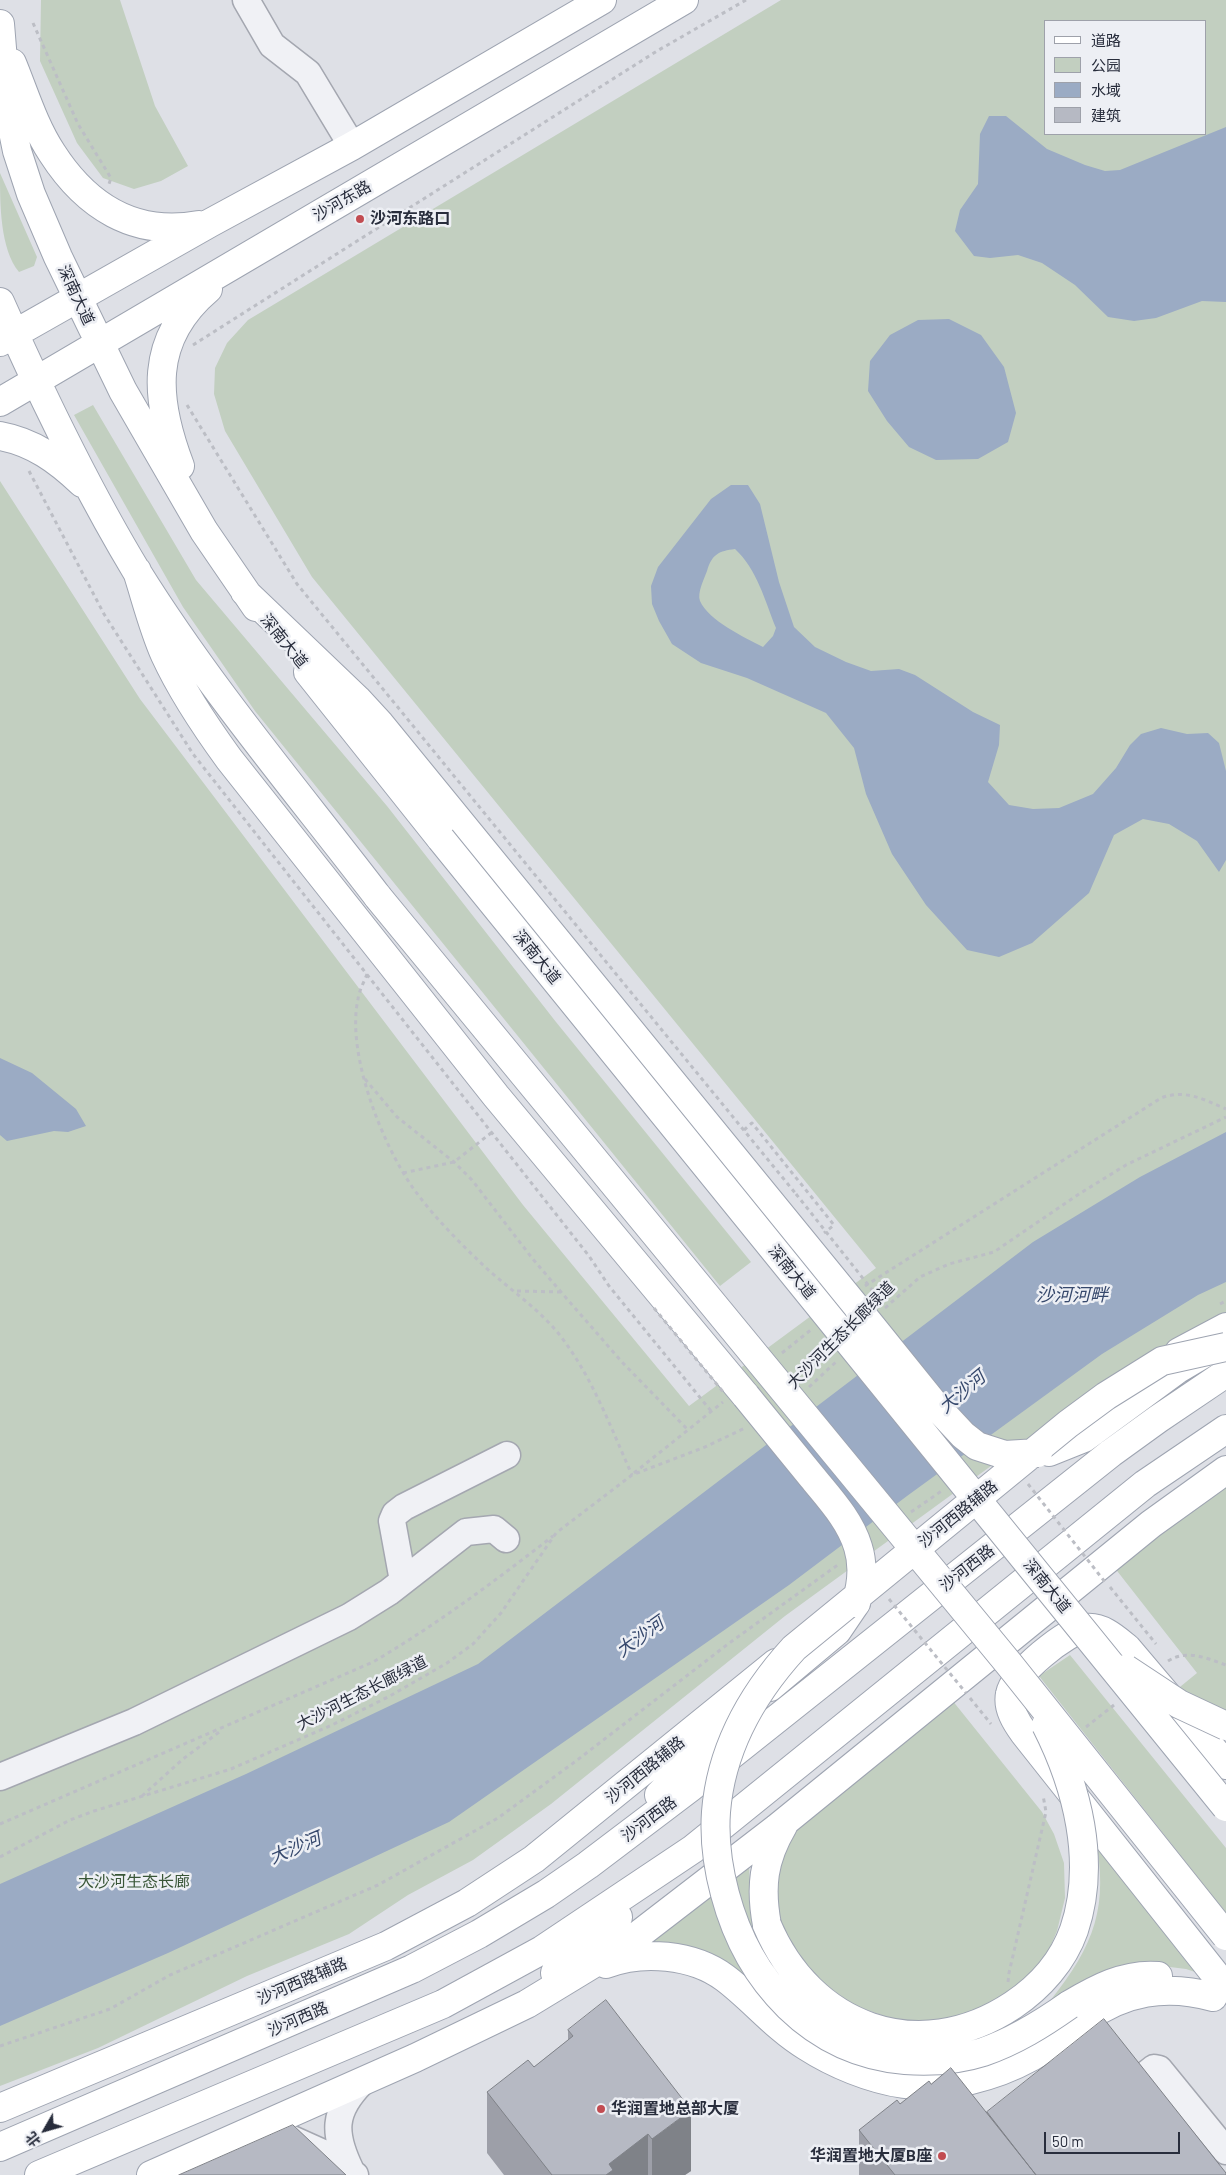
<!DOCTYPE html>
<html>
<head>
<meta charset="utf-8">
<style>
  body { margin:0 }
  #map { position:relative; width:1226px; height:2175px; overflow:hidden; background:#dee0e6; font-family:Barlow,"Noto Sans SC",sans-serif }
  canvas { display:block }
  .legend { position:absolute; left:1044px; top:20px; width:162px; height:115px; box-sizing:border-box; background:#edeff4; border:1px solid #9ea1aa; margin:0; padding:6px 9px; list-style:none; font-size:15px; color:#282d3c }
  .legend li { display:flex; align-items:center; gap:10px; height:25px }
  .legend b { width:25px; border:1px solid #9ea1aa }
  .north { position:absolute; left:20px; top:2105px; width:50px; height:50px; -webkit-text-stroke:4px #edeff4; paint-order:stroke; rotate:232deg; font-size:14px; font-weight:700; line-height:20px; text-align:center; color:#282d3c }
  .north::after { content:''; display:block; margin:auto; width:18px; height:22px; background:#282d3c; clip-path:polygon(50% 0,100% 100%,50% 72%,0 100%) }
  .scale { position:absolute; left:1044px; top:2132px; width:136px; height:22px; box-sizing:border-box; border:2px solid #282d3c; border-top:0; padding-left:6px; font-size:15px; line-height:18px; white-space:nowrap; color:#282d3c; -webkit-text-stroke:4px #edeff4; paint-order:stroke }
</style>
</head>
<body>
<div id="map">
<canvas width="1226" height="2175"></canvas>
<ul class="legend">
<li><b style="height:6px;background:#fff"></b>道路</li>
<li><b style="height:14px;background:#c2cfc0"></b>公园</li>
<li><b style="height:14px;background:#9babc4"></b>水域</li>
<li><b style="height:14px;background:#b6b9c3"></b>建筑</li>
</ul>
<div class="north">北</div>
<div class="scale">50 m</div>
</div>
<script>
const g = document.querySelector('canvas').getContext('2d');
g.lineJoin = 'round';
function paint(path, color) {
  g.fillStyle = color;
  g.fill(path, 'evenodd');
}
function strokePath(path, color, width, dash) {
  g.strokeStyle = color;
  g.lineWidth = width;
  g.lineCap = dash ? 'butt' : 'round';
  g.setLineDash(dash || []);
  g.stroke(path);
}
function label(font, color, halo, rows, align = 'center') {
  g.font = font + ' Barlow,"Noto Sans SC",sans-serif';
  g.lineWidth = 5;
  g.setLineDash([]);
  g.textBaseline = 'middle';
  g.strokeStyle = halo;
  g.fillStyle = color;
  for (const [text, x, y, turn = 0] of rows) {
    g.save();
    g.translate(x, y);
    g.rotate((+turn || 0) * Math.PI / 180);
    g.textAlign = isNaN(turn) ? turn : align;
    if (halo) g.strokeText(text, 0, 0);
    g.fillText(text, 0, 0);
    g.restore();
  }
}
paint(new Path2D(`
  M41 0H120L155 106 188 166 161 181 134 189 103 178 77 143 40 61Z
  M781 0H1226V1312L1138 1361 1039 1431 785 1616 551 1804 473 1860 408 1895 349 1934 247 1976 98 2048 0 2086V481L140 699 523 1205 689 1406 876 1268 312 577 225 431 214 394 215 368 227 343 248 320ZM1045 21H1205V134H1045Z
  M0 173 37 257 34 266 19 272C0 249 0 204 0 173Z
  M93 405 196 580 387 806 556 1022 751 1262 720 1286 255 711 183 607 74 415Z
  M1226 1482V1712L1175 1691 1197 1673 1114 1567Z
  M1070 1655 1226 1848V1913L1039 1676Z
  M952 1700 1042 1812 1054 1834 1064 1863 1065 1898 1057 1931 1046 1957 1020 1987 985 2010 942 2022 898 2021 853 2005 812 1974 789 1940 777 1912V1888L782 1859 792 1834 817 1807Z
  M1095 1834 1207 1976 1186 1969 1162 1966 1109 1974 1078 1984 1050 2001C1095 1944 1109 1907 1095 1834Z
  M749 1863C750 1896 754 1931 771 1961 779 1976 794 1990 805 2004L723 1966 640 1946Z`), '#c2cfc0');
paint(new Path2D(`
  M989 116H1006L1047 149 1085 165 1105 171 1120 170 1226 127V302L1202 301 1156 318 1134 321 1108 317 1075 285 1042 263 1018 255 990 258 974 256 955 231 960 210 978 184 980 134Z
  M949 319 981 335 1004 367 1016 413 1008 442 978 459 936 460 909 447 887 421 868 391 870 361 890 335 918 320Z
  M731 485H748L760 504 779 582 794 627 815 647 846 662 871 671 899 669 915 675 973 712 1000 725 999 745 988 782 1009 805 1033 809 1059 808 1093 794 1116 768 1130 745 1141 734 1161 728 1187 734 1208 733 1219 743 1226 771V860L1219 872 1197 841 1169 824 1143 819 1114 835 1089 893 1032 943 999 957 967 950 926 905 892 854 866 794 854 748 826 713 747 678 701 663 672 644 659 621 652 604 651 586 658 567 711 499ZM735 549C757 569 765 601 776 628L773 636 763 647C744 637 709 621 700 601 697 593 704 579 707 571 712 554 719 551 735 549Z
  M0 1058 32 1073 76 1109 86 1126 68 1132 54 1131 7 1141 0 1135Z
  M1226 1132V1282L1198 1295 1102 1354 907 1496 789 1585 449 1822 168 1953 0 2026V1884L246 1774 478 1664 1033 1242 1140 1177Z`), '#9babc4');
const minor = new Path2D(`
  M246 0 272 45 308 73 352 146
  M403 1581 392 1521 395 1514 404 1507 507 1455
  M0 1777 134 1722 349 1617 389 1592 466 1532 494 1529 506 1539
  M1139 2080 1154 2068 1159 2069 1226 2151
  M292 2139 321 2152 355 2175
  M351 2171C333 2134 332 2112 362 2082`);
const major = new Path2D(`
  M0 24 6 97 17 151 31 194 58 257 123 391 204 531 256 607
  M12 63C24 92 34 126 52 153 86 206 134 237 199 225
  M0 302C41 394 85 486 137 572 208 686 296 790 378 897
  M0 342 210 223 352 146 602 0
  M0 402 684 0
  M0 436C33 442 58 460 82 483
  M180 466C155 400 148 340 208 289
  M137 571C146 599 153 628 165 655 182 692 205 726 229 759L496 1096 746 1396
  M245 592 357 699 380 724 860 1312
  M308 672 441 839
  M1179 1352 1226 1327
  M1049 1452 1084 1438 1178 1369 1205 1353
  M770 1687 837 1631 856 1603
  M1226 1765 1127 1648C1116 1639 1102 1626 1086 1628 1066 1631 1014 1673 1010 1694 1007 1708 1016 1722 1024 1733L1226 1988
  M659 1795 735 1716
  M767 1925C760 1887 763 1860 783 1826
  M606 1964C642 1950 693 1954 725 1978 753 1999 775 2027 806 2046 834 2064 870 2079 904 2084 946 2090 995 2077 1031 2057 1050 2047 1067 2033 1084 2020 1124 1991 1166 1984 1213 1997
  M555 1973 618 1917
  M1069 2005C1096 1989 1125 1973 1158 1976
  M0 2108 386 1946 467 1903 534 1859 776 1663
  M0 2147 412 1969 479 1934 546 1894 588 1865 691 1787 1111 1453 1158 1419 1226 1373
  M39 2175 443 2004 542 1950 693 1849 1145 1484 1226 1429
  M151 2175 415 2058 527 2004 629 1942 777 1828 1151 1524 1226 1470`);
strokePath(minor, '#a4a7b0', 29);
strokePath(major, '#9ea4b1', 30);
strokePath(new Path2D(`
  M33 23 78 124 111 178 109 184
  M193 345 657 51 746 0
  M187 405 297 584 796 1194
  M29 471 104 614 193 754 589 1256 609 1286 711 1411
  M367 974C364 982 359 991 358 999 346 1053 382 1144 413 1188 433 1216 459 1242 484 1266 510 1290 540 1309 562 1338 593 1379 611 1428 632 1475
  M365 1079 397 1117 454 1162 472 1180 532 1258 561 1292 622 1362 688 1430
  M744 1130 752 1123 834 1225 824 1233
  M403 1173 454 1162 491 1133
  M865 1286 1161 1098C1185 1089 1203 1099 1226 1109
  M517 1291 561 1292
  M1220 1304 1226 1301
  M885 1308 920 1277 949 1264 994 1252 1079 1194 1126 1165 1226 1117
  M782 1353 812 1329
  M809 1387 837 1361
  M634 1473 723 1402
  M911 1512 943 1490
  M1110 1587 1156 1644
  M1168 1661C1187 1649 1206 1658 1226 1665
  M970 1698 991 1724
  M1086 1727 1114 1705
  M142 1796 183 1759 222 1730
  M0 1824 373 1662C436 1625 495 1581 553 1536
  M0 1857 70 1820 94 1811 231 1769 332 1725 388 1697 447 1663 473 1644 501 1613 556 1533 632 1475 705 1447 745 1428
  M1008 1982 1009 1973 1046 1812 1043 1795
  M0 2046 110 2009 170 1975 378 1885 498 1818 576 1761 728 1644 839 1564`), '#bcbec5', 3, [4, 4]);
strokePath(minor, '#f0f1f5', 26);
strokePath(major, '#fff', 28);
const majorBridge = new Path2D(`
  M441 839 1226 1807
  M378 897 1009 1664 1226 1936
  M860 1312 935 1405 963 1435 977 1446 1005 1455 1038 1453
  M746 1396C768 1423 790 1450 812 1477 829 1498 850 1520 858 1547 864 1566 862 1584 856 1603
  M1126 1669 1179 1704 1226 1726
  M767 1925C810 2027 918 2068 1013 2005 1040 1987 1063 1961 1074 1930 1097 1862 1077 1786 1046 1725
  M1069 2005C1042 2024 1015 2041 983 2052 958 2060 931 2062 905 2060 812 2052 748 1981 725 1894 718 1868 714 1840 716 1812 721 1749 752 1694 794 1648L1068 1424 1106 1396 1162 1361 1226 1347`);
strokePath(majorBridge, '#9ea4b1', 30, []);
strokePath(new Path2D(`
  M796 1194 877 1296
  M654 1308 724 1393
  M1028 1484 1105 1582
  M889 1599 966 1693`), '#bcbec5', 3, [4, 4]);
strokePath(majorBridge, '#fff', 28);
paint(new Path2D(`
  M568 2030 691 2171 685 2175H504L487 2153V2092L534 2067 568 2040Z
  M931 2084 987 2112 1226 2175H859V2130Z`), '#9d9fa8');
paint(new Path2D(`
  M691 2110V2171L685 2175H652V2139Z
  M648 2134V2175H606L609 2164Z`), '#7f8288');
const building = new Path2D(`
  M606 2000 691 2110 652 2139 648 2134 609 2164 613 2170 606 2175H552L487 2092 528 2060 534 2067 573 2036 568 2030Z
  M1104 2019 1226 2173V2175H1036L987 2112Z
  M951 2068 1036 2175H895L859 2130 897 2100 900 2104 929 2081 931 2084Z
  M293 2125 346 2175H179Z`);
paint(building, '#b6b9c3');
strokePath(building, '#7f8288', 1);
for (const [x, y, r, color] of [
  [360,219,5,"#c24c51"],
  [601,2109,5,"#c24c51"],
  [942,2156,5,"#c24c51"]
]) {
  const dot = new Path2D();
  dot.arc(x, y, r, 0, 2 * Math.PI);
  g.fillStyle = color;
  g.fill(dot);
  strokePath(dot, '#edeff4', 2);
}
label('16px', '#282d3c', '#edeff4', [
  ["沙河东路",342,201,-30],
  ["深南大道",76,295,65],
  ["深南大道",284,641,51],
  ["深南大道",537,957,51],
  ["深南大道",792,1272,51],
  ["大沙河生态长廊绿道",841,1335,-45],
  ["沙河西路辅路",958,1514,-39],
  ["沙河西路",967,1568,-38],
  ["深南大道",1047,1586,51],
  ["大沙河生态长廊绿道",362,1693,-27],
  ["沙河西路辅路",645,1770,-39],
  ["沙河西路",649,1819,-37],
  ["沙河西路辅路",302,1981,-23],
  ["沙河西路",298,2019,-23]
]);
label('bold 16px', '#282d3c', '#edeff4', [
  ["沙河东路口",370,219],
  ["华润置地总部大厦",611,2109],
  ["华润置地大厦B座",932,2156,"right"]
], 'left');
label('16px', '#395637', '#edeff4', [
  ["大沙河生态长廊",134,1882]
]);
label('italic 18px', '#36486c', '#edeff4', [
  ["沙河河畔",1072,1295],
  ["大沙河",962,1392,-40],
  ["大沙河",640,1637,-36],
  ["大沙河",295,1848,-23]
]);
</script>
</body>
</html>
